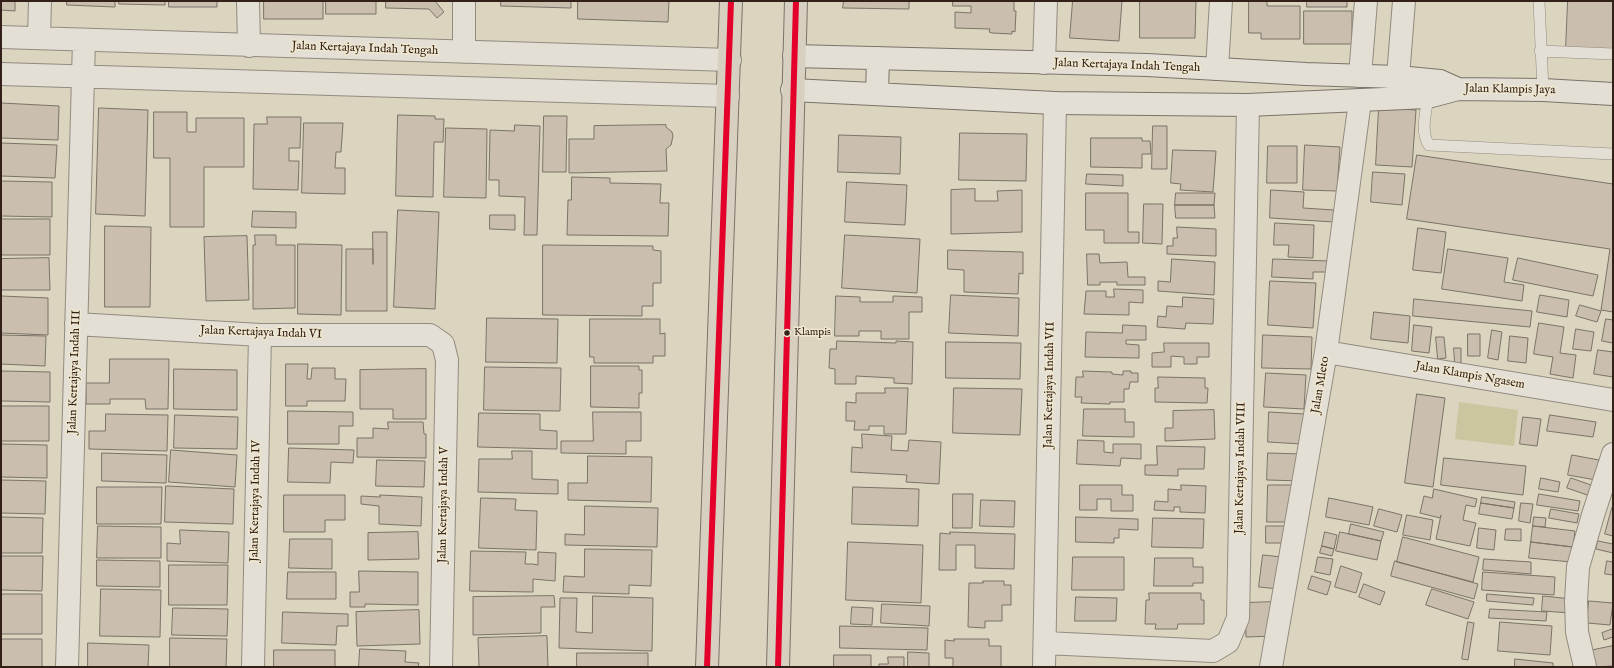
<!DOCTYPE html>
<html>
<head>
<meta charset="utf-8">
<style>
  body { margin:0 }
  #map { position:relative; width:1614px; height:668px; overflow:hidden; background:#dbd4bf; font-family:"IM FELL English",serif }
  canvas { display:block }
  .frame { position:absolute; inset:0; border:2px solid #332019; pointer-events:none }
</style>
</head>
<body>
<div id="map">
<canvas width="1614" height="668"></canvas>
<div class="frame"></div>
</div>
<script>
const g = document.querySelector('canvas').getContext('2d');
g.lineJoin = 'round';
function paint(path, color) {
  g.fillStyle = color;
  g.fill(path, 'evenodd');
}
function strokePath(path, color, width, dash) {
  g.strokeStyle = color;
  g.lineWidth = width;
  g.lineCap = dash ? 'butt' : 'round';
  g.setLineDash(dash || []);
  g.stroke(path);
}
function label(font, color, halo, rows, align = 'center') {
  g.font = font + ' "IM FELL English",serif';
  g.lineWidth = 3;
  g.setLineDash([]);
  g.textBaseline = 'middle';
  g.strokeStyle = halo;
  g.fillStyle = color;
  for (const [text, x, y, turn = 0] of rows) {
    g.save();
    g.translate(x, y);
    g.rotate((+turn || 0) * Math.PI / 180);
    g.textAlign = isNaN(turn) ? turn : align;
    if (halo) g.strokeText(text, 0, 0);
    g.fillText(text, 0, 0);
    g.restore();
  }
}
paint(new Path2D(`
  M1459 402 1518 410 1514 446 1455 439Z`), '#cac7a0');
const building = new Path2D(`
  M1 1H15V11L1 10Z
  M67 1H115V7L67 5Z
  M119 1H165V5L119 4Z
  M169 1H217V7H169Z
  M264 1H323V19H264Z
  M326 1H376V14H326Z
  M386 1H435L444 12 437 18 429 9 386 8Z
  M501 1H571V8L501 6Z
  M578 1H669L668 22 578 19Z
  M844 1H909V9L843 8Z
  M953 1H1014V11H1016L1015 32 1012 31V34L992 33 989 32 990 29 955 28V12L971 13V6H953Z
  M1073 1H1122L1119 41 1070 38Z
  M1140 1H1196L1195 38H1140Z
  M1249 1H1267V6H1300V39H1261V33H1249Z
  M1307 1H1347V7H1307Z
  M1568 1H1613V49L1566 48Z
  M1304 11H1352V44H1304Z
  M1 103 59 106 58 140 1 138Z
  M99 108 148 110 145 216 96 214Z
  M1379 108 1416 110 1412 167 1376 165Z
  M154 112H187V132H196V118H244V167H204V227H170V158H154Z
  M398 115 435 116V119H444L443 142H434L433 197 396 196Z
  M544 116H567L566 172H543Z
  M267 117H301L300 148H289V161H299L298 190 253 189 254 124H267Z
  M304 123H343L341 152H336L335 168H345V194L302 193Z
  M515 125 540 126 537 235H524L525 197 499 196V180H489L490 130 514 131Z
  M666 125V127L672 132 673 136 671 145 666 149 667 171 569 173V139H594V126Z
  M1153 126H1167V169H1152Z
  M446 128 487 129 486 198 444 197Z
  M960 133 1027 134 1026 181 959 180Z
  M839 135 901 137 900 174 838 172Z
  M1091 138H1142V141H1150L1151 154H1142V168L1091 167Z
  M1 143 57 145 55 178 1 176Z
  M1305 145 1340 147 1337 191 1303 190Z
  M1268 146H1297V183H1267Z
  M1173 150 1216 151 1213 192 1180 190 1181 184 1171 183Z
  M1417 155 1613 184V312L1601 310 1610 249 1407 219Z
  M1373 172 1405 174 1402 205 1371 202Z
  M1087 174 1123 175V186L1086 184Z
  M572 177 610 178V183L661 184 660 203H669L668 236 567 235 568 200H571Z
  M1 181 52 182V217L1 216Z
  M847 182 907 185 905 225 845 222Z
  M975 189V201H998L997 191 1022 190V232L951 234V190Z
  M1271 190 1304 192 1303 208 1334 210V222L1270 218Z
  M1086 193H1128V232H1139V243H1104V230H1086Z
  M1176 193H1215L1214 205H1175Z
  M1144 204H1163L1162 244 1143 243Z
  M1175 205H1214L1215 218H1176Z
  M398 210 439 212 435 309 394 307Z
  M253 211 296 212V228L252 227Z
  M490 215H515V230L490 229Z
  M1 219H50V255H1Z
  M1275 223 1314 225 1313 258 1288 257 1289 245H1274Z
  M105 226 151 227 150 307H105Z
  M1177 227 1216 229V256L1167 254V246H1173V238H1177Z
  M1418 228 1446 232 1441 273 1413 270Z
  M373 232H387V311H346V249H373V264Z
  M255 235H276V245H295V308L253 309V245H255Z
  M845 235 920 239 917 293 842 288Z
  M247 236 249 300 206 301 204 237Z
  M298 244 342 245 341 315 298 314Z
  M543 245 653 246V250L661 251V283H653V306H642V316L543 315Z
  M1448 249 1508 258 1504 282 1524 285 1522 301 1442 289Z
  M948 250 1023 252V274L1019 273 1018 294 964 292V270L948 269Z
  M1087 254H1099L1100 263 1127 262 1128 277H1145V285H1117V282H1100V285H1088Z
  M49 258 50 290H1V259Z
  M1518 258 1598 275 1593 296 1513 280Z
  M1172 259 1215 262 1214 295 1158 291V281L1170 282Z
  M1273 259 1329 261V272H1313V279L1272 277Z
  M1270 281 1316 283 1313 328 1268 325Z
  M1114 289 1143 290V303L1129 302V315L1084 314 1086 291H1106V297H1114Z
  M951 295 1019 298 1018 336 949 333Z
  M1540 295 1569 300 1567 317 1537 312Z
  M1 296 48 298V335L1 333Z
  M836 296 860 297V302H893V296L922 297V312H909V339H881V331H859V336H835Z
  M1183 297 1214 299 1213 324 1186 323 1185 329 1157 327 1158 316 1166 317 1167 306 1182 307Z
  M1414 299 1532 311 1530 327 1413 316Z
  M1580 305 1601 311 1597 322 1576 316Z
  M1374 312 1410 316 1408 343 1371 339Z
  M487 318 558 319 557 363 486 362Z
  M590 319H660V334L665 333V356H653V363H594V357H590Z
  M1606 319 1613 320V343L1602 341Z
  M1539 323 1564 327 1560 353 1576 355 1573 378 1550 374 1553 357 1534 354Z
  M1123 325 1146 326V340H1126V344L1139 345V358L1085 357 1086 332 1122 333Z
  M1414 325 1432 327 1429 353 1412 351Z
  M1576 329 1594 332 1591 351 1573 349Z
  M1492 330 1502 332 1498 360 1488 358Z
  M1468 334H1480V356H1468Z
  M1 335 46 336 45 366 1 364Z
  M1263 335 1312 337 1311 369 1262 368Z
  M1510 336 1528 338 1526 363 1508 361Z
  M1436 337H1444L1446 358 1438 359Z
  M837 341 896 343V341L913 342 912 384 894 383V378L856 376V384H835V369L829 368 830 349H836Z
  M946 342 1021 343 1020 379 946 378Z
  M1164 343H1209V357H1197V364H1184V357L1171 356V367H1152V353L1164 352Z
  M1454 348H1461V363H1455Z
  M1598 350 1613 352V377L1594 374Z
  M110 359H169L168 409H146L145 399H110V404H86V383H109Z
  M286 364H308L307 379H311L312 368H335V379H346L345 401H307V406H286Z
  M591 366H639V370H642V393H639V408L591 407Z
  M485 367 561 368 560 411 484 410Z
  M174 369 237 370V410L174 409Z
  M426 369V419H393V409H360V370Z
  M1 371 50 372V402L1 401Z
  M1083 371 1112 372V374L1123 375V371H1131V373H1138V382H1130L1129 389H1124V402H1110V404L1081 403 1082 397H1075L1076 377H1083Z
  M1266 373 1306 375 1304 409 1264 407Z
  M1158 377 1205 378V388H1208L1207 403 1155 402V388H1158Z
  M885 388H908L906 434H884V426H869V430H854L855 421H846V402L856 403V393H885Z
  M954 388 1022 389 1020 435 953 433Z
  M1417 394 1445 398 1433 487 1405 483Z
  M1 406H49V441H1Z
  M1084 409H1125V422H1134V437L1083 436Z
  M1214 410 1215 439 1165 441V428H1173V411Z
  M288 411 353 412V426H339V444H288Z
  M593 412H641V441H626V454L561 453V441H593Z
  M1269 412 1304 414 1302 444 1268 442Z
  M479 413 540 414V430L557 431V449L478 447Z
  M106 414 168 415 167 451 89 449V431H105Z
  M175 415 238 417 237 449 174 448Z
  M1550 415 1596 422 1593 437 1547 431Z
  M1523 417 1541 419 1537 446 1520 444Z
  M388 422H423L424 434H426V458L357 457V438H373V428L388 429Z
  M862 434 892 436 891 450 908 451 909 440 941 442 939 484 906 482 907 475 851 472 852 447 862 448Z
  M1078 440 1104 441V452L1113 453V444H1141V459L1121 458 1120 466 1077 464Z
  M1 444 47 445V478L1 477Z
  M1157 446 1205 447 1204 469H1178V476L1145 475V465H1157Z
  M289 448 354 450 353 463 331 462 330 483 288 482Z
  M171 450 237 455 235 487 169 482Z
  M512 451H532V479L558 480V494L478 492 479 459H512Z
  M102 453 167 455 166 483 102 481Z
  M1268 453 1303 454 1302 481 1267 480Z
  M1572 455 1599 460 1596 480 1568 475Z
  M588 456 652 457 651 502 568 500V483H587Z
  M1444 458 1526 466 1523 495 1441 485Z
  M377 460 425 461 424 487 376 486Z
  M1541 478 1560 482 1558 492 1539 489Z
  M1571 478 1594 486 1590 496 1567 488Z
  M1 480 46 481 45 514 1 513Z
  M1080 485H1122V495H1133V511H1111V499H1097V510H1080Z
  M1181 485 1206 486 1205 513 1180 512V507H1174V511L1154 510 1155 501 1168 502V489L1181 490Z
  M1268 485H1297L1296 522H1267Z
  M166 486 234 489 233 524 165 522Z
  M97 487H162L161 524H97Z
  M853 487 919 489 918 526 852 524Z
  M1434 489 1477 499 1475 507 1466 505 1463 520 1476 523 1470 546 1436 539 1441 515 1440 518 1420 513 1424 496 1432 498Z
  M953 494H973L972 528H953Z
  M1539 494 1580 501 1578 511 1537 505Z
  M284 495H345V520H325V532H284Z
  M380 495 422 497 421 526 379 524V506L361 504V496L380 497Z
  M1482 497 1515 502 1514 508 1481 503Z
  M481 498 516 499 515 510 537 511 536 550 479 548Z
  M1329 498 1373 507 1369 525 1326 517Z
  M981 500 1015 501 1014 527 980 526Z
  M1481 503 1514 508 1512 519 1479 514Z
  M1521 503 1533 504 1530 523 1519 521Z
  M585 506 658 508 657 547 565 545V534L584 535Z
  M1612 508 1613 509V536L1605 534Z
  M1379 509 1402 515 1397 532 1374 526Z
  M1551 509 1579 514 1577 523 1549 518Z
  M1407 515 1433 520 1430 540 1403 535Z
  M1 517 43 518 42 553H1Z
  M1076 517 1138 519V530L1119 529V538H1114V543L1076 542Z
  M1534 517 1546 518 1545 527 1533 526Z
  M1153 518 1204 519 1203 548 1152 547Z
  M1351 524 1384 532 1381 541 1349 534Z
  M98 526 161 527V558H97Z
  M1266 526H1288L1289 543H1266Z
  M1533 526 1575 531 1573 547 1531 542Z
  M1479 528 1496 530 1494 550 1477 548Z
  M1506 529H1521V541L1505 540Z
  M180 530 229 532 228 563 167 561V543L180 544Z
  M418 532 419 559 368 560V533Z
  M950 532 1015 534 1014 569 975 568V545H956V570H939L940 533 950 534Z
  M1325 532 1337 535 1334 549 1322 546Z
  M1340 532 1381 541 1377 560 1336 551Z
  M1403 537 1479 557 1473 582 1397 562Z
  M290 539H332V569L289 568Z
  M1598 541 1613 544V553L1596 549Z
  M848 542 923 545 921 603 846 600Z
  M1531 542 1573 547 1571 562 1529 558Z
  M1322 546 1334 549 1332 556 1320 553Z
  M585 549 652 550 651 586 629 585V594L563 592 564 576 584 577Z
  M471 551 526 552 525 564H533L538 565V552L556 553 555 581 533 579V592L470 591Z
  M1263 555 1282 557 1279 589 1259 587Z
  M1 556H43L42 591 1 590Z
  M1073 557H1124V590H1072Z
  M1318 557 1333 559 1330 575 1315 572Z
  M1155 558H1193V567H1203V583H1193V586H1154Z
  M1484 559 1531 562V574L1483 570Z
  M97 560 160 561V587L97 586Z
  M1395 561 1478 584 1474 599 1391 576Z
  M1607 561 1613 562V575L1605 574Z
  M169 565H228L227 605H169Z
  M1341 566 1362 573 1356 593 1335 587Z
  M359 571 418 572V605L365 604V607H350V592H359Z
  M288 572H336V599H287Z
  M1483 572 1555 577 1554 595 1482 590Z
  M1312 576 1331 582 1327 595 1308 589Z
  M983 581H1004V585H1011V605H1002V621H985V628L968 627 969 583H983Z
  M1364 584 1385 592 1380 605 1359 597Z
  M101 589 161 590 160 637 100 636Z
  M1432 589 1474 602 1468 619 1426 605Z
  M1149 593H1201V600H1204V624H1178L1177 629H1155L1156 624H1145L1146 600H1149Z
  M1 594H42V634H1Z
  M1487 594 1534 598 1533 605 1487 601Z
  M554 596 555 607H541V633L473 635V597Z
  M593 596 653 598 652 651 559 648 560 598H577L576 632 592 633Z
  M1543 596 1572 599 1571 613 1542 611Z
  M1076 597 1117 598 1116 621H1075Z
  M1589 601 1613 603 1610 625 1587 623Z
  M1274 602 1275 636 1246 637 1245 603Z
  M882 604 930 606 929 626 881 623Z
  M852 607 873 608 872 625 851 624Z
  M173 608 228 609 227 636 172 635Z
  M1490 609 1547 612 1546 621 1489 618Z
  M419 610 420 644 357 646 356 612Z
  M283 612 348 614V626H337L336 645 282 643Z
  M1468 622 1474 623 1468 660 1462 659Z
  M1500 622 1552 626 1550 655 1498 651Z
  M840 626 928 628 927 650 840 648Z
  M1613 629V637L1604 640 1602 633Z
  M547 636 548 667H479L478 638Z
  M170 638 227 639 226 667H170Z
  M1 639H42V667H1Z
  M954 639H989V646H1001V667H953V658H945V640L954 641Z
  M88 643 149 645 148 667H88Z
  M1613 646V666L1593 667 1589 651Z
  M360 649 406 651 405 662 419 663 418 667H359Z
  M274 650H335V667H274Z
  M908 652 929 653V667H908Z
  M577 653H648V667H577Z
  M834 655H871V667H834Z
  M888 657H904V667H879V664H888Z
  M1515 659 1553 663V667H1515Z`);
paint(building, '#cabeae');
strokePath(building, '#7a7368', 1);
const service = new Path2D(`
  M1539 1 1543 90
  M1540 51 1613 54
  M1428 97C1426 112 1420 132 1429 145L1613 154`);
const minor = new Path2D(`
  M248 1 249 46
  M464 1V52
  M1 37 730 60
  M39 38 40 1
  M1044 63 1046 1
  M1217 69 1221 1
  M1 74 728 96
  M1360 76 1366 1
  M1398 77 1404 1
  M76 324 260 335H430L443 344 447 360 441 667
  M1326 352 1613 400
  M1045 643 1213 651 1228 642 1238 618 1248 105
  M67 667 84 40
  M253 667 260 335
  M1044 667 1055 103
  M1271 667 1326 352 1360 101
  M1585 667 1577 632 1576 601 1578 567 1593 515 1613 454`);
const secondary = new Path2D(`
  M794 56 1147 65 1306 74 1398 77 1440 81 1458 89
  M792 90 1055 103 1248 105 1428 97 1458 89 1543 90 1613 94
  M877 94 878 58`);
const primary = new Path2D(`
  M707 667 731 1
  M778 667 796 1`);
strokePath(service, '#928b7f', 12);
strokePath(minor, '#928b7f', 24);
strokePath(secondary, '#7a7368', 24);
strokePath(primary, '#7a7368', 24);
strokePath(service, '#e3dfd5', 11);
strokePath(minor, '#e3dfd5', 22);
strokePath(secondary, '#e3dfd5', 22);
strokePath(primary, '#d7d0c0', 22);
strokePath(new Path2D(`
  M707 667 731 1
  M778 667 796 1`), '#e4002b', 6);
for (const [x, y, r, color] of [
  [787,333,3.5,"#332019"]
]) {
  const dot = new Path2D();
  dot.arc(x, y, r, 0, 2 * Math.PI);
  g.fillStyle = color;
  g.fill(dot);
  strokePath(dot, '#efe7ce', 1.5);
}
label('11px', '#332019', '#efe7ce', [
  ["Klampis",794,333]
], 'left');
label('12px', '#332019', '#efe7ce', [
  ["Jalan Kertajaya Indah Tengah",365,49,2],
  ["Jalan Kertajaya Indah Tengah",1127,66,2],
  ["Jalan Klampis Jaya",1510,90,1],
  ["Jalan Kertajaya Indah VI",261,333,2],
  ["Jalan Kertajaya Indah III",75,372,-88],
  ["Jalan Klampis Ngasem",1470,376,10],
  ["Jalan Kertajaya Indah VII",1050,385,-89],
  ["Jalan Mleto",1321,385,-80],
  ["Jalan Kertajaya Indah VIII",1241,468,-89],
  ["Jalan Kertajaya Indah IV",256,501,-89],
  ["Jalan Kertajaya Indah V",444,505,-89]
]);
</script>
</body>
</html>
